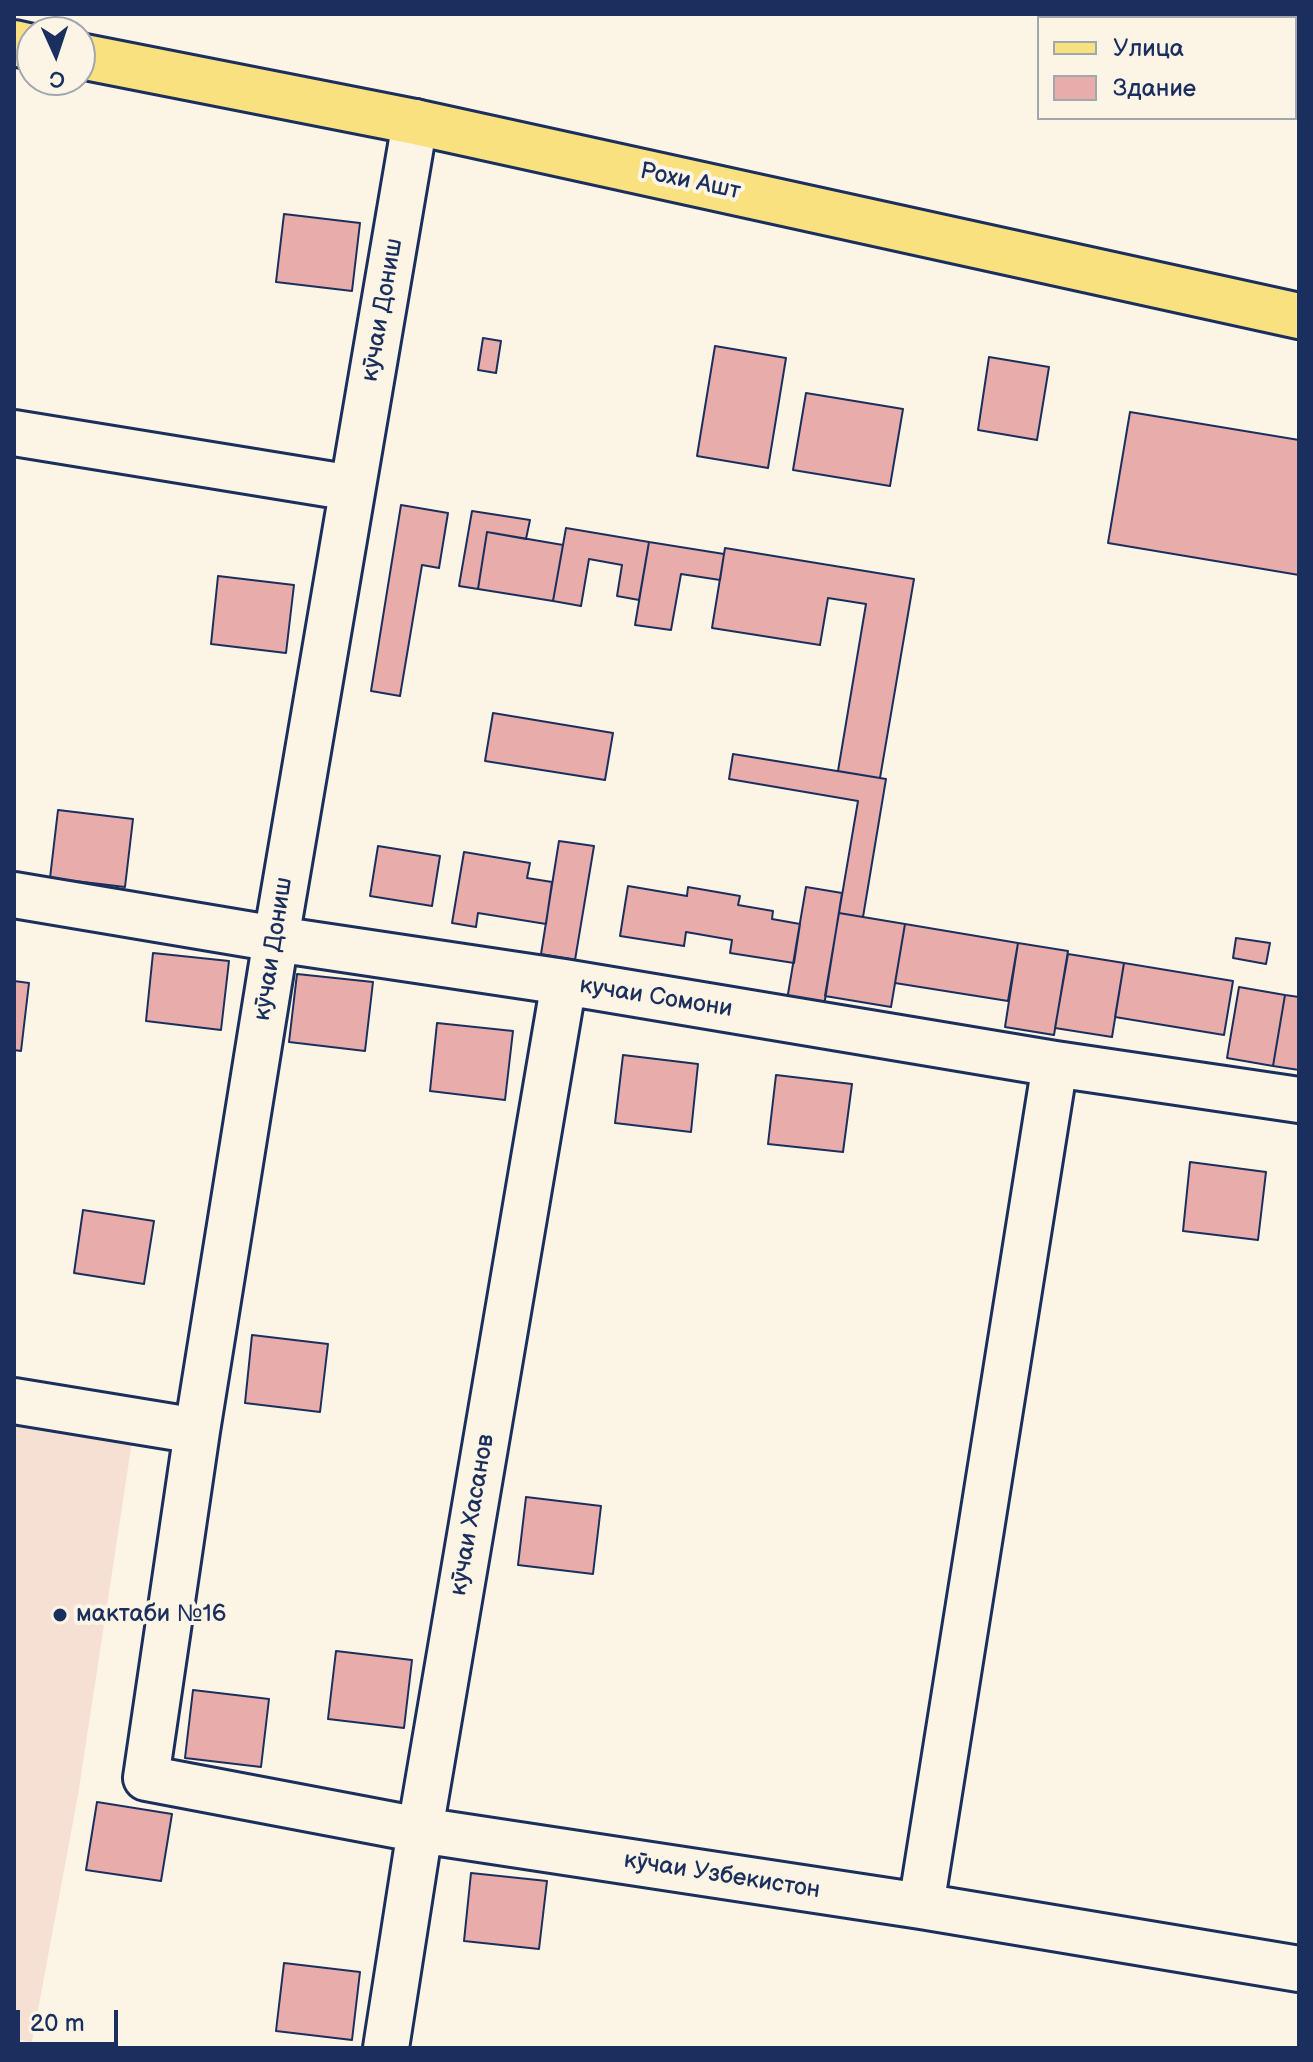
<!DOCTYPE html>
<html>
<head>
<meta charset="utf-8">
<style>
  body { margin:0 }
  #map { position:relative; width:1313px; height:2062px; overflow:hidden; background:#fcf5e5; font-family:"Balsamiq Sans",sans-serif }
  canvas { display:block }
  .frame { position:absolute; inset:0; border:16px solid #1b2f5e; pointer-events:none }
  .legend { position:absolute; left:1037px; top:16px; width:260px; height:104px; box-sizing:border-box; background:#fcf5e5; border:2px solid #a2a6af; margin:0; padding:10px 14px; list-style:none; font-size:24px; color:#1b2f5e }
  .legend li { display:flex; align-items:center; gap:16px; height:40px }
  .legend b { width:40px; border:2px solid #a2a6af }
  .north { position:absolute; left:16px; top:16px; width:80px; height:80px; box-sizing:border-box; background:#fcf5e5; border:2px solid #a2a6af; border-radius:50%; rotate:177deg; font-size:22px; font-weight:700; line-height:32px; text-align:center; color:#1b2f5e }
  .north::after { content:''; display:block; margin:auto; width:28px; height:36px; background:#1b2f5e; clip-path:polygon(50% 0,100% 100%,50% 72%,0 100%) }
  .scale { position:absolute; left:16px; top:2010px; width:102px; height:36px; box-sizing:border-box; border:4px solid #1b2f5e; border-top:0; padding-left:10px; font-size:24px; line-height:28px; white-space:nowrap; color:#1b2f5e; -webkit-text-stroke:6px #fcf5e5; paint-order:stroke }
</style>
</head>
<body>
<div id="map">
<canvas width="1313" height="2062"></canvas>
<div class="frame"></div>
<ul class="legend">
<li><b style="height:10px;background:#fae180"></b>Улица</li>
<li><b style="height:22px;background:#e8adaa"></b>Здание</li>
</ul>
<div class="north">С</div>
<div class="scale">20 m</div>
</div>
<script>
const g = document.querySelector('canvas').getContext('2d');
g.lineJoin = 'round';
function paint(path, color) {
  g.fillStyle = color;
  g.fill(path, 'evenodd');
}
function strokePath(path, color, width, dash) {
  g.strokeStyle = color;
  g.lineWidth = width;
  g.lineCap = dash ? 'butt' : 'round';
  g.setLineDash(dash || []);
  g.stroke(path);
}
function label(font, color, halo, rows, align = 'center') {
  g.font = font + ' "Balsamiq Sans",sans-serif';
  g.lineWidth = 8;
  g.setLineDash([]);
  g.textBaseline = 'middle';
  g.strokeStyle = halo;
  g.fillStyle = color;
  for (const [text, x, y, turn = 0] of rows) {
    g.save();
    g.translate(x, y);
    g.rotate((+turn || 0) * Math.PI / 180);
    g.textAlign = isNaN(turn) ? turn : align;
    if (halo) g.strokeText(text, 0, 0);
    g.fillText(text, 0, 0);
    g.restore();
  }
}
paint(new Path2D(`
  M14 1417 133 1435 78 1795 32 2042 14 2039Z`), '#f6dfd3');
const building = new Path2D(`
  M284 214 360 223 352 291 276 282Z
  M483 338 501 341 496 373 478 370Z
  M715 346 786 358 768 468 697 456Z
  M989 357 1049 367 1037 440 978 430Z
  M806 393 903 409 890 486 793 470Z
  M1130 412 1299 440V575L1108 543Z
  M401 505 448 513 439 568 422 565 400 696 371 691Z
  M472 511 530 520 526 539 487 532 478 589 459 586Z
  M566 528 649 542 639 600 617 596 622 565 589 559 581 606 553 601Z
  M487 532 563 545 553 601 478 589Z
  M649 542 724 554 720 580 681 574 671 630 635 625Z
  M725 548 914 579 880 778 838 771 866 604 828 598 820 645 712 628Z
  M218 576 294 585 286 653 211 644Z
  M493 713 613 733 605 780 485 761Z
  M733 754 886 779 863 917 839 913 858 801 729 779Z
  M58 810 133 819 125 887 50 878Z
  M559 841 594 846 575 960 541 954Z
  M378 846 440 856 432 906 370 896Z
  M464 852 530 863 527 878 552 882 546 924 478 913 476 927 452 923Z
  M628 886 687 896 688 887 740 896 738 905 773 911 772 919 800 924 794 963 730 953 732 940 686 932 684 946 620 936Z
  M806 887 842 893 824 1006 787 1000Z
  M839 913 905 924 891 1007 825 996Z
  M905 924 1018 943 1008 1001 895 983Z
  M1236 938 1270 943 1266 964 1233 958Z
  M1018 943 1068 951 1054 1035 1005 1027Z
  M153 953 229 961 221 1030 146 1021Z
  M1068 954 1124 963 1112 1037 1055 1028Z
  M1124 963 1233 981 1224 1035 1115 1017Z
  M297 974 373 982 365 1051 289 1042Z
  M14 981 29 983 21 1051 14 1050Z
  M1239 987 1285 995 1273 1066 1227 1058Z
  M1285 995 1299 997V1070L1273 1066Z
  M437 1023 513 1031 505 1100 430 1091Z
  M623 1055 698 1064 691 1132 615 1123Z
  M776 1075 852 1084 843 1152 768 1144Z
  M1190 1162 1266 1172 1258 1240 1183 1231Z
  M83 1210 154 1221 144 1284 74 1273Z
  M252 1335 328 1344 320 1412 245 1403Z
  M526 1497 601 1506 593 1574 518 1565Z
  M336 1651 412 1660 404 1728 328 1719Z
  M193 1690 269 1699 261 1767 185 1758Z
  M97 1802 172 1814 161 1881 86 1870Z
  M471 1873 547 1881 539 1949 464 1941Z
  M284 1963 360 1972 352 2040 276 2031Z`);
paint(building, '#e8adaa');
strokePath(building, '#1b2f5e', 2);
const minor = new Path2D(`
  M415 122 276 939 197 1431 146 1778 420 1830 921 1906 1299 1969
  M14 433 352 488
  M14 895 276 939 564 982 1055 1064 1299 1100
  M14 1401 197 1431
  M921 1906 1055 1064
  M386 2048 420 1830 564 982`);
const major = new Path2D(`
  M14 43 32 47
  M80 56 415 122 1299 316`);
strokePath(minor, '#1b2f5e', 50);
strokePath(major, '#1b2f5e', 50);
strokePath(minor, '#fcf5e5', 44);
strokePath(major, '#fae180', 44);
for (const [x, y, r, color] of [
  [60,1615,8,"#1b2f5e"]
]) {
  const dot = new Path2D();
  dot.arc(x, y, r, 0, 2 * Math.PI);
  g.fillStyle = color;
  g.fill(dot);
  strokePath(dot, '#fcf5e5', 3);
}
label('24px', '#1b2f5e', '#fcf5e5', [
  ["Рохи Ашт",690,182,12],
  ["кӯчаи Дониш",383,310,-80],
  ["кӯчаи Дониш",274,949,-81],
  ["кучаи Сомони",656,998,9],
  ["кӯчаи Хасанов",473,1515,-80],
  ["кӯчаи Узбекистон",722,1876,9]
]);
label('24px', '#1b2f5e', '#fcf5e5', [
  ["мактаби №16",76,1615]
], 'left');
</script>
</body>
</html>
